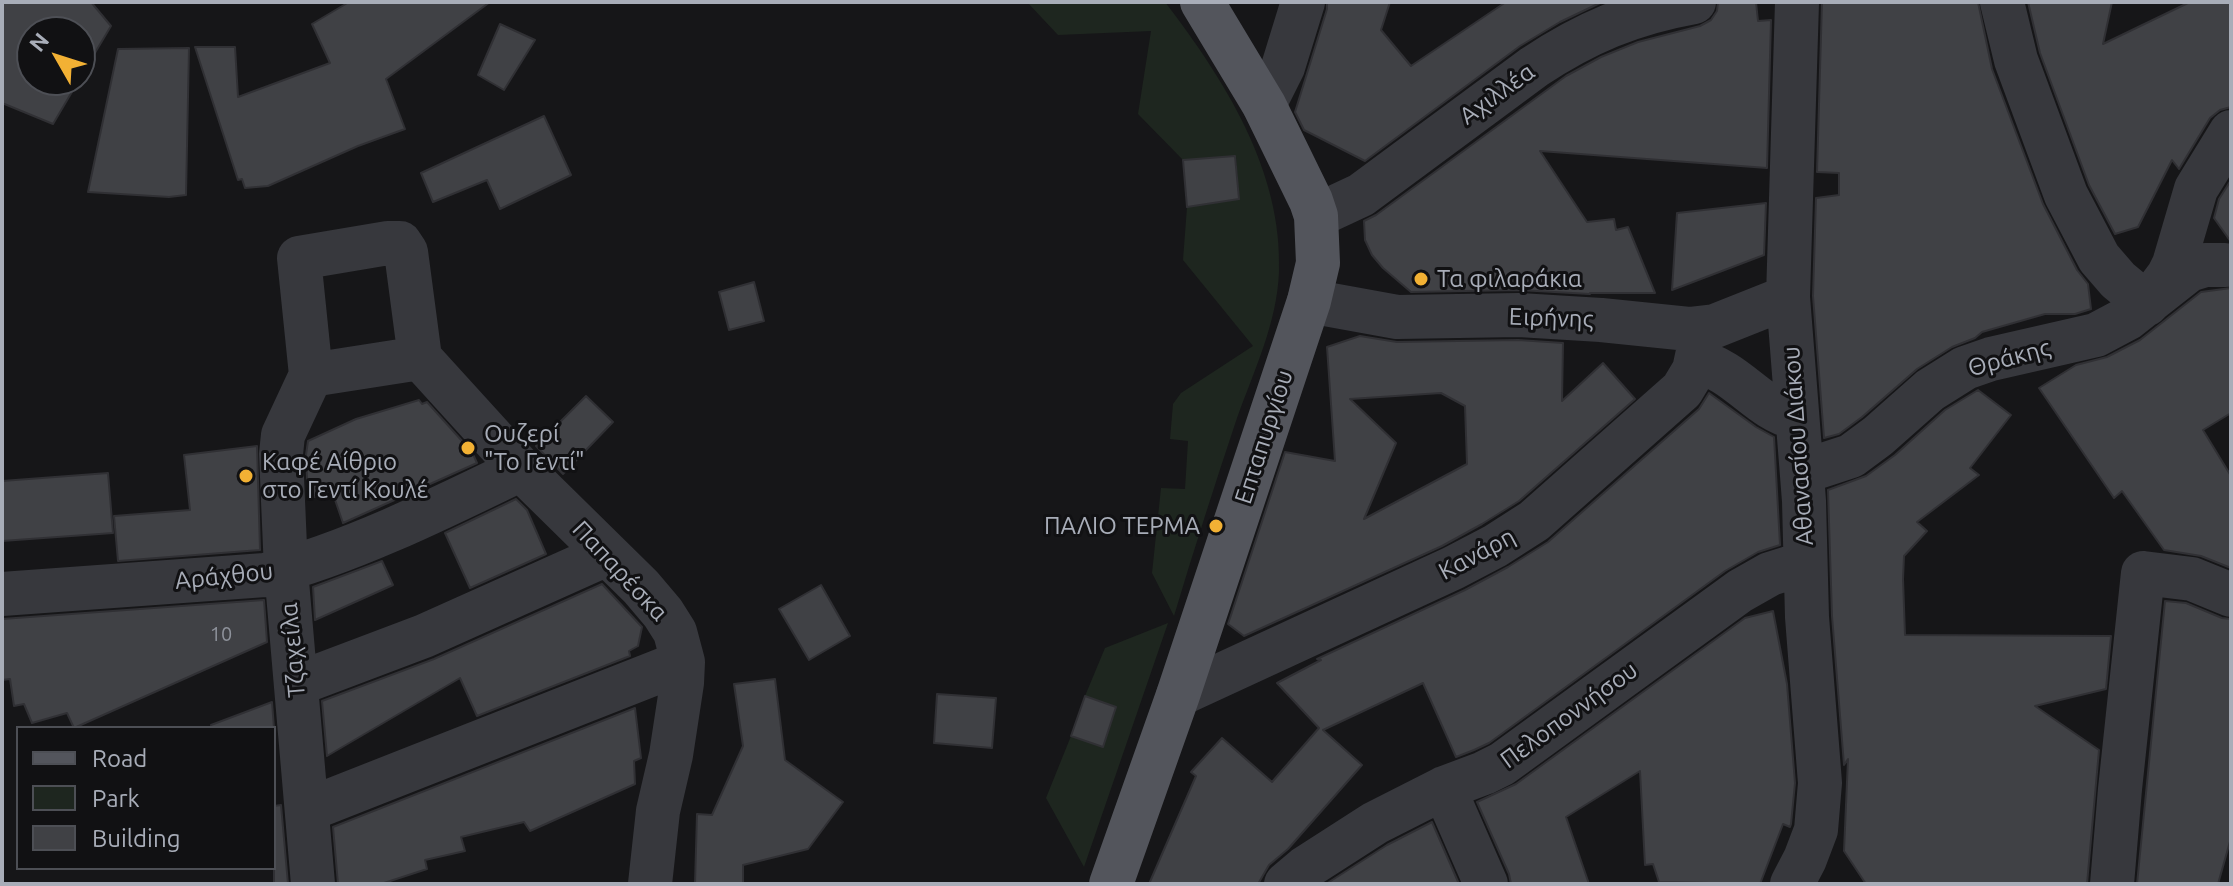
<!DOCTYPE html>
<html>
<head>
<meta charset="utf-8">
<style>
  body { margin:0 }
  #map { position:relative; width:2233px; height:886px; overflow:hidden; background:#161618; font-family:Ubuntu,sans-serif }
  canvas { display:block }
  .frame { position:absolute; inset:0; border:4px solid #a8adb8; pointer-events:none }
  .legend { position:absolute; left:16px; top:726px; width:260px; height:144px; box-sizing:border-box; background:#111113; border:2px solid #4d4f55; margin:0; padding:10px 14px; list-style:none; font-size:24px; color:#a8adb8 }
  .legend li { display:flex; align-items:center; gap:16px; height:40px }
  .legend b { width:40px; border:2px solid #4d4f55 }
  .north { position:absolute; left:16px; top:16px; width:80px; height:80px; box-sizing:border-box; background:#111113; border:2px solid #4d4f55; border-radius:50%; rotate:309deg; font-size:22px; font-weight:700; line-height:32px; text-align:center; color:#a8adb8 }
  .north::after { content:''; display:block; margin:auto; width:28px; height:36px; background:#f2b134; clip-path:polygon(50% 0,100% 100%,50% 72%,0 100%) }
</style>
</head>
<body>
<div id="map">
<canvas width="2233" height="886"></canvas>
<div class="frame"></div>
<ul class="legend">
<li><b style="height:10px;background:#53555c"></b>Road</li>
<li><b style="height:22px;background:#1e261f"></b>Park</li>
<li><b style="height:22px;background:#404145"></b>Building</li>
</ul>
<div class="north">N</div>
</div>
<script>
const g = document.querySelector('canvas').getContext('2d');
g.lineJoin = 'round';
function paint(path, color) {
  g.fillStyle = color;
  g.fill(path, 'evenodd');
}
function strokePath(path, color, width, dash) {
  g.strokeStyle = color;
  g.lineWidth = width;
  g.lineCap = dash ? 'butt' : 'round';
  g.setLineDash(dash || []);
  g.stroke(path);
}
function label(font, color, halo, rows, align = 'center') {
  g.font = font + ' Ubuntu,sans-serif';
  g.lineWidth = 6;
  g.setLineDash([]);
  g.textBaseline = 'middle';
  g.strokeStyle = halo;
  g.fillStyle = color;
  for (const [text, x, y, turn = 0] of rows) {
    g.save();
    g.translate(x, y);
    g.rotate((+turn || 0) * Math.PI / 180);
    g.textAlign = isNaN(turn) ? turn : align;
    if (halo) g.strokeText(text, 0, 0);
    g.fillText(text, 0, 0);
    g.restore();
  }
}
paint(new Path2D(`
  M1027 2H1165C1224 79 1283 171 1279 272 1277 323 1254 371 1237 418 1215 484 1194 549 1174 616L1152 573 1161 488 1185 489 1188 441 1170 439 1173 404 1181 393 1253 346 1183 260 1187 207 1239 199 1236 157 1183 160 1138 114 1151 31 1058 35Z
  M1168 623 1084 867 1046 798 1071 736 1103 747 1116 707 1085 696 1105 648Z`), '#1e261f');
const building = new Path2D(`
  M2 2H91L111 26 80 78V32H32V80H79L53 124 2 103Z
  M349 2H490L386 79 405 129 358 146 268 186 245 188 242 179 238 180 195 47H235L238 97 330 63 312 24Z
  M1327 2H1390L1381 30 1411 66 1506 2H1602L1560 22 1520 46 1365 161 1304 130 1295 112 1327 9Z
  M1718 2H1756L1758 21 1771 20 1767 168 1540 151 1587 222 1614 219 1616 230 1628 227 1655 293H1590V294L1519 290 1411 292 1383 268 1372 255 1365 240 1364 221 1376 215 1566 76 1601 57 1638 42 1700 26 1711 20 1717 11Z
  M1822 2H1978L1992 69 2043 204 2077 270 2088 284 2091 309 2075 314H2045L1982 332 1975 338 1952 347 1917 369 1862 417 1839 434 1824 438 1813 296 1816 198 1839 195V173L1817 172Z
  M2028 2H2112L2103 44 2190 2H2231V107L2220 110 2210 118 2179 169 2172 160 2138 227 2115 234 2089 185 2040 53Z
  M500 24 535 40 504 90 478 75Z
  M189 48 186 195 169 197 88 192 118 49Z
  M544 116 571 175 500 209 487 180 433 202 421 173Z
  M1235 156 1239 199 1187 207 1183 160Z
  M2231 180V242L2214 218 2219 199Z
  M1766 203 1764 255 1672 290 1677 213Z
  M754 282 764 321 729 330 719 292Z
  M2231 288V413L2203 430 2231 476V568L2201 556 2164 550 2122 491 2114 498 2039 388 2076 365 2107 357 2140 340 2201 292Z
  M1360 336 1397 342 1518 340 1563 343 1562 401 1603 363 1635 399 1519 501 1482 524 1442 546 1244 636 1228 624 1285 452 1335 461 1327 347ZM1441 393 1465 406 1467 464 1364 519 1396 443 1350 399Z
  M1978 390 2011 415 1970 468 1979 475 1917 522 1927 531 1904 556 1903 579 1905 635 2111 636 2106 689 2035 706 2099 750 2087 884H1866L1844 851 1848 759 1844 765 1832 616 1828 490 1866 476 1895 455 1945 410Z
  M1709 393 1756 427 1774 437 1780 545 1758 552 1725 571 1489 743 1474 750 1456 757 1423 683 1323 730 1362 765 1288 849 1269 865 1258 884H1149L1196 776 1191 772 1222 738 1272 782 1319 728 1277 683 1321 660 1317 659 1465 590 1508 567 1548 542 1699 409Z
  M586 396 613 422 563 474 536 446Z
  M419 400 422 404 427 402 472 452 477 463 343 523 332 491 308 499 306 455 308 441 356 419Z
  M257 446 260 550 118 561 114 516 190 510 184 455Z
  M108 473 113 533 2 541V481Z
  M516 499 527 510 546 554 470 588 445 533Z
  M382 561 393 585 315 620 313 587Z
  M602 584 642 627 638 646 629 651 630 656 477 716 460 678 327 756 322 701 434 659Z
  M821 585 850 636 809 660 779 609Z
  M264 600 267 642 74 728 67 713 32 723 24 704 14 706 10 679 2 680V619Z
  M2165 601 2186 603 2222 618 2231 619V838L2218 884H2137Z
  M1773 611 1787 684 1795 783 1791 824 1790 827 1783 824 1760 884 1659 882 1653 864 1645 865 1640 771 1566 817 1589 884H1511L1509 874 1477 802 1516 784 1745 618Z
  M775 679 785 760 843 802 808 849 743 865V884H695L697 814 712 815 743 746 734 684Z
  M937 694 996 698 992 748 934 743Z
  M1085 696 1116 707 1103 747 1071 736Z
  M272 702 274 728H212L211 725Z
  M635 708 641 758 634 761 635 784 530 831 524 822 461 837 465 851 425 860 427 869 381 884H338L333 827Z
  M281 805 288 884H274V806Z
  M1432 822 1459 884H1326L1387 845Z`);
paint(building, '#404145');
strokePath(building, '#303034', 2);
strokePath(new Path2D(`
  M2002 2 2016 60 2066 195 2099 258 2118 280 2147 304 2168 276 2174 264 2196 189 2231 132
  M1264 105 1283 67 1303 2
  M1316 216 1361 195 1534 67C1585 33 1632 13 1694 2
  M1309 301 1397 317 1519 315 1601 320 1689 329 1715 326 1788 297
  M420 358 311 375 299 258 388 243H400L406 252 420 358 521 469 641 587 663 613 675 632 683 662 682 683 671 755 658 811 650 884
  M1696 361C1738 371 1758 409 1796 418
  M311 375 283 435 281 454 286 570 313 884
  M1802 472 1851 456 1878 436 1930 390 1965 368 1991 359 2096 335 2128 318 2189 270 2205 265H2225
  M2 594 265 575C350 553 441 508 521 469
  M297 684 424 636 607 554
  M1178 695 1453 568 1495 546 1534 521 1682 390 1694 370 1703 328
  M1444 788 1486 884
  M307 810 683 662
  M1286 884 1305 868 1375 823 1444 788 1484 773 1502 764 1740 591 1770 574 1805 563
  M1792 884 1805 859 1816 830 1820 783 1807 617 1804 501 1788 297 1797 2
  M2112 884 2120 789 2143 573 2192 579 2231 595`), '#37383d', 44);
strokePath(new Path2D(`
  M1111 884 1178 695 1309 301 1318 263 1316 216 1311 201 1264 105 1202 2`), '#53555c', 44);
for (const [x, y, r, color] of [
  [1421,279,8,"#f2b134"],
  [468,448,8,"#f2b134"],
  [246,476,8,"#f2b134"],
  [1216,526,8,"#f2b134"]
]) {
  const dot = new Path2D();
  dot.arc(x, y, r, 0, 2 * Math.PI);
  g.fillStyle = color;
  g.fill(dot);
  strokePath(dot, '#111113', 3);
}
label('20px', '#8e929b', null, [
  ["10",221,634]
]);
label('24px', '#a8adb8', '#111113', [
  ["Αχιλλέα",1497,94,-36],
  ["Ειρήνης",1551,318,2],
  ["Θράκης",2009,358,-15],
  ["Επταπυργίου",1264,437,-72],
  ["Αθανασίου Διάκου",1798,446,-94],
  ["Κανάρη",1477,554,-28],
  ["Παπαρέσκα",620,571,47],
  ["Αράχθου",224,576,-6],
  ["Τζαχείλα",293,650,-95],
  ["Πελοποννήσου",1569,715,-36]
]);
label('24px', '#a8adb8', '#111113', [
  ["Τα φιλαράκια",1437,279],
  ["Ουζερί",484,434],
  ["\"Το Γεντί\"",484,462],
  ["Καφέ Αίθριο",262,462],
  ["στο Γεντί Κουλέ",262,490],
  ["ΠΑΛΙΟ ΤΕΡΜΑ",1200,526,"right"]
], 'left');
</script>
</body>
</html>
